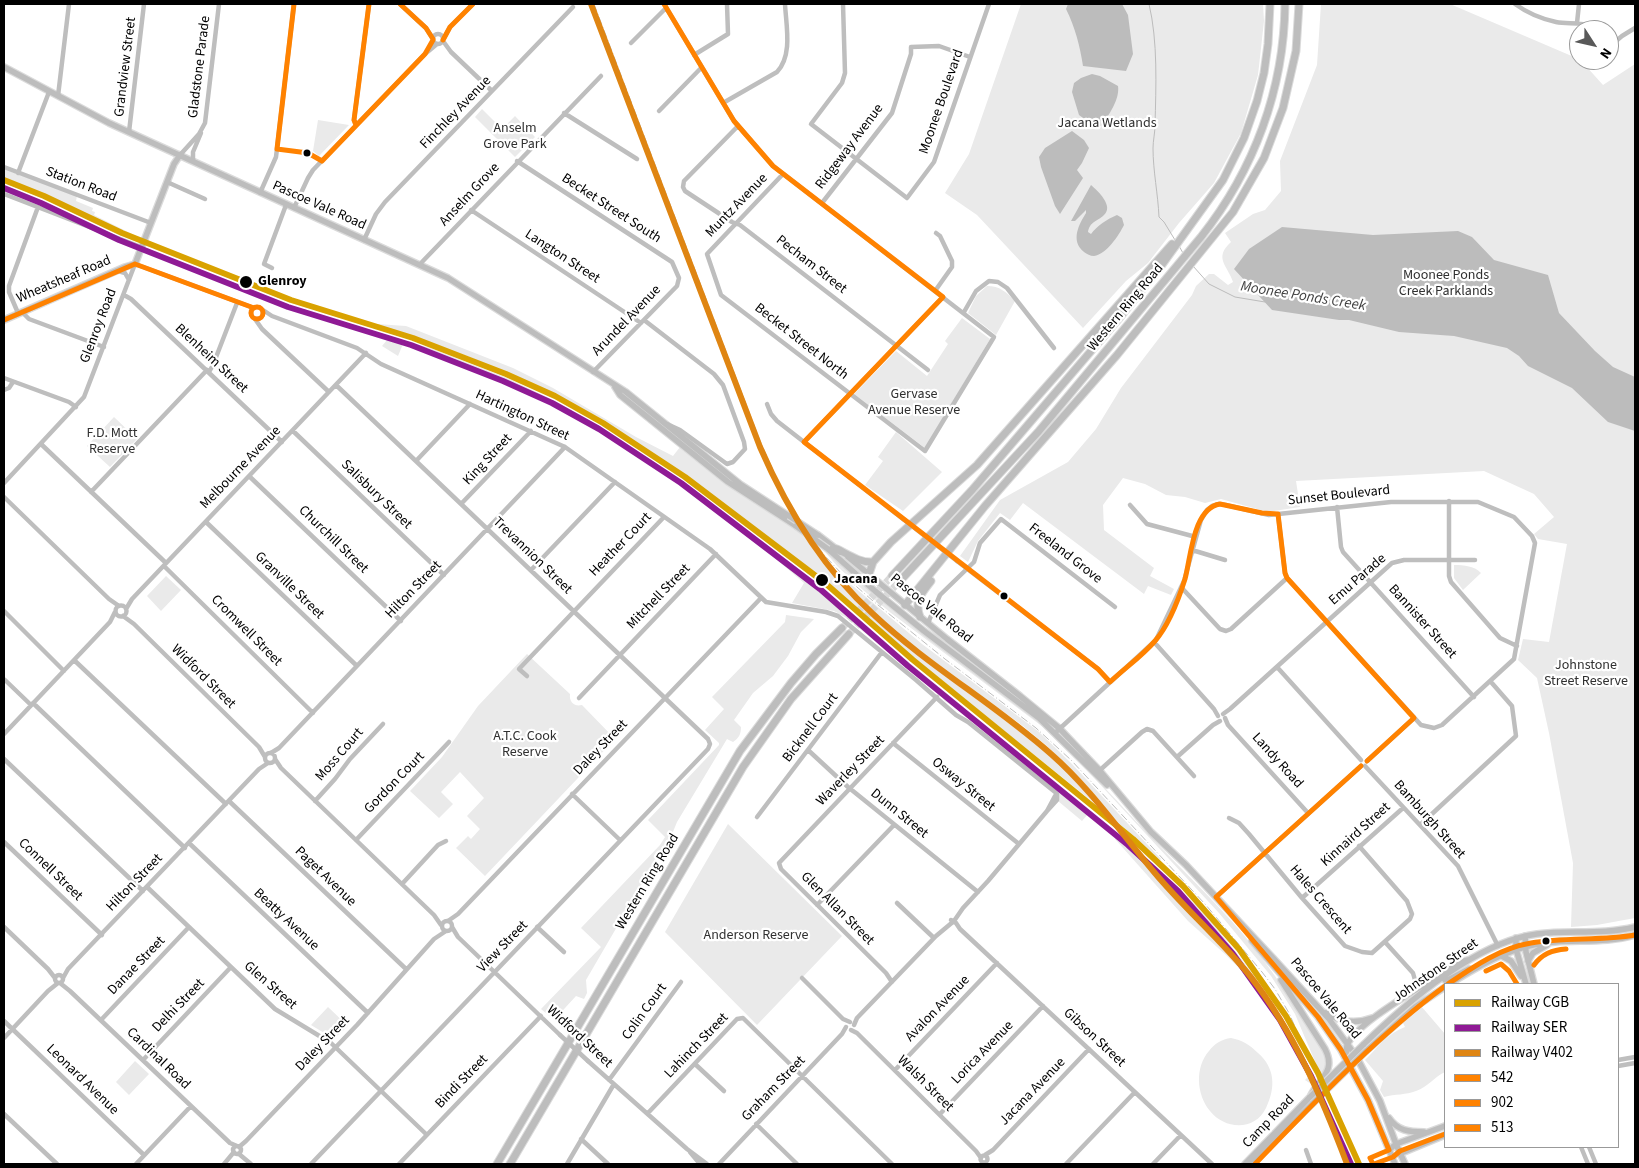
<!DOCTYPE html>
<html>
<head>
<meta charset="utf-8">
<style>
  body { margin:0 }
  #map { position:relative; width:1639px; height:1168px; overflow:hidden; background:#fff; font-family:"Source Sans 3",sans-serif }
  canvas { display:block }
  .frame { position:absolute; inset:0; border:5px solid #000; pointer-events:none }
  .legend { position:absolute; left:1444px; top:983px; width:175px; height:165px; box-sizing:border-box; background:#fff; border:1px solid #999; margin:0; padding:6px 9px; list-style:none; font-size:15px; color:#000 }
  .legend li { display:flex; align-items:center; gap:10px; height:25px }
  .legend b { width:25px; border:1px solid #999 }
  .north { position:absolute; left:1569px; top:20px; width:50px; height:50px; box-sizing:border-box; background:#fff; border:1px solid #999; border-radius:50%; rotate:125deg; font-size:14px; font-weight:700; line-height:20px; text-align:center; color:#000 }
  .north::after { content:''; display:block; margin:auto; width:18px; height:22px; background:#595959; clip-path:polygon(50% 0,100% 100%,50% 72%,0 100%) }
</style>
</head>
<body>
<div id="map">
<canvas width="1639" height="1168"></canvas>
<div class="frame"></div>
<ul class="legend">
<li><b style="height:6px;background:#d9a200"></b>Railway CGB</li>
<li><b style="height:6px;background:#8f1a95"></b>Railway SER</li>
<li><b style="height:6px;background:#df8512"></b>Railway V402</li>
<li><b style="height:6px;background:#ff8200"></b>542</li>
<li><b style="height:6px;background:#ff8200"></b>902</li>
<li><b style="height:6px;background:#ff8200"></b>513</li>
</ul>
<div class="north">N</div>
</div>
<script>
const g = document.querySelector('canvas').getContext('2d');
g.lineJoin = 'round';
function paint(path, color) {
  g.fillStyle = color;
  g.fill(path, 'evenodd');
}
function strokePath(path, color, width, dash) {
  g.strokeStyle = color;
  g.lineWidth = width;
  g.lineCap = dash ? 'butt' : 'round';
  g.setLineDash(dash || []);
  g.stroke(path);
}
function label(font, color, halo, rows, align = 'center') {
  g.font = font + ' "Source Sans 3",sans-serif';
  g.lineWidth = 4.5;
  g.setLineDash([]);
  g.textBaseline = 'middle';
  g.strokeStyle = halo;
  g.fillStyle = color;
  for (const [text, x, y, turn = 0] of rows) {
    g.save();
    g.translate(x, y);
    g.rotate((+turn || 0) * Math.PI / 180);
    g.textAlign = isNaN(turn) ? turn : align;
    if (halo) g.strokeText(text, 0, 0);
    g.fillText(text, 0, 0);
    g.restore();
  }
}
paint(new Path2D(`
  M1021 4H1263L1264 21 1258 75 1241 133 1214 183 1179 223 1148 263 1126 281 1083 328 977 215 945 193 969 154Z
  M1321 4H1450L1574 57 1585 65 1603 85 1635 64V918L1597 925 1571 927 1573 863 1549 733 1537 678 1518 660 1523 639 1549 642 1567 544 1538 539 1534 534 1554 517 1534 494 1484 471 1296 481 1300 507 1274 511H1264L1221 499 1205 503 1185 497 1166 495 1145 484 1123 478 1103 505 1104 530 1154 568 1150 576 1174 589 1171 595 1148 586 1144 594 1023 503 1010 520 1000 513 978 541 968 562 960 556 1000 500 1068 462 1096 429 1121 388 1192 295 1196 286 1209 274H1214L1228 285 1233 282C1228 266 1213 258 1231 242L1225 233 1253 214 1265 210 1281 191 1280 161 1317 65Z
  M482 109 502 129 515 116 535 137 515 157 475 117Z
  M318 120 349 125 319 156 313 151Z
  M4 169 77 196 76 201 93 208 92 211 95 212 94 215 138 237C93 219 50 195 4 178Z
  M4 185 27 194 53 209 52 210 4 192Z
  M987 286C1000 286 1006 292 1015 301L996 335 968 313 976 296Z
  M962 318 990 339 925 448 854 394 896 351 927 376 948 344 945 341Z
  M377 324 406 326 513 368 553 388 636 437 673 456 680 447 740 494 804 535 824 565 841 585 892 635 1036 744 1064 768 1098 806 916 660 829 583 696 483 651 452 602 421 532 384 470 357 376 325Z
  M388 336 430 348 507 378 555 401 603 428 690 486 849 613 1127 842 1167 890 1212 936 1251 980 1282 1025 1315 1085 1314 1086 1305 1080 1308 1077 1306 1070 1282 1027 1244 973 1226 955 1188 921 1115 839 1117 837 1088 814 1082 821 1058 801 1059 795 957 709 945 701 932 686 845 617 834 611 792 603 804 583 761 546 658 468 600 431 515 386 435 352 433 356 403 344 398 356 382 346 387 340Z
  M114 417 137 439 110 467 87 446Z
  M896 432 942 472 903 511 865 485 883 461 878 457Z
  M820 546 1035 718C1076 755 1111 795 1149 835 1180 868 1213 899 1243 934 1274 971 1299 1012 1325 1053L1327 1063 1322 1078 1295 1014 1271 976 1219 913 1083 766 1043 727 891 613 863 590 838 567Z
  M1454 565C1464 565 1475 566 1481 573L1463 590 1454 578Z
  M166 576 181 590 161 611 147 596Z
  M847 581 922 644 1038 731 1072 764 1161 859 1160 860 1117 823 1093 793 1047 746 1023 726 901 637 859 599 845 584Z
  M786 615 814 619 801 632 788 656 773 676 753 693 734 720 741 727C741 734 739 738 733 742L727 739 677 822 670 839 656 862 658 870 654 877H646L586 980 587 993 584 999 576 996 554 1020 541 1009 601 947 581 928 660 845 665 837 648 820 719 745V743L705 730 724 709 712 697 785 622Z
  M527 654 570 694C569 702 574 707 582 705L615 739 485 876 456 848 468 836 471 839 480 829 467 816 484 798 460 772 441 792 453 804 439 818 410 791 442 757 478 706Z
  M728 824 842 936 757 1025 665 932Z
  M1138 851C1188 892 1231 942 1268 995L1267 996C1229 943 1177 902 1138 851Z
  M1421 1006 1445 1034V1072C1434 1077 1428 1087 1416 1091 1406 1095 1395 1094 1384 1097L1380 1090 1383 1081 1365 1060C1377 1048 1388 1033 1405 1027L1402 1021Z
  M328 1007 348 1026 334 1039 311 1025Z
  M1231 1038C1242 1040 1250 1045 1258 1053 1275 1068 1276 1087 1266 1108 1255 1131 1225 1130 1210 1111 1196 1094 1195 1067 1209 1051 1214 1044 1222 1039 1231 1038Z
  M135 1061 149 1074 129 1095 116 1082Z`), '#eaeaea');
paint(new Path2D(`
  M1068 4H1122L1128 15 1133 54 1126 71 1083 66C1080 46 1075 27 1066 9Z
  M1092 74 1100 76 1118 86C1120 99 1109 115 1101 126H1094L1079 115 1072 92 1074 83 1081 78Z
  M1072 131 1084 140 1089 148 1082 163 1077 170 1083 178 1060 214 1055 206 1041 167 1039 157 1045 148Z
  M1091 185C1098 191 1114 206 1104 215 1097 222 1090 221 1088 232L1091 234C1097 226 1107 219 1117 215L1122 218 1124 225C1119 235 1107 254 1094 256 1090 256 1087 254 1084 252 1070 241 1079 224 1086 213V210L1075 221H1071Z
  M1282 227 1373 235 1458 231 1472 237 1494 260 1548 275 1559 313 1595 351 1613 367 1635 377V431L1608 422 1572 388 1528 366 1519 356 1507 348 1454 336 1399 332 1349 320H1339L1272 310 1234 269 1249 249Z`), '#bcbcbc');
strokePath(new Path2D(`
  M1149 4C1158 41 1156 87 1155 125 1155 133 1153 141 1153 148 1153 171 1158 194 1159 217L1164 222 1175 240
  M1179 246 1183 253
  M1193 266 1209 284 1235 297 1265 302`), '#bcbcbc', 1);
strokePath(new Path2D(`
  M842 628 892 576
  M849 634 899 582`), '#d9d9d9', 7, [7, 3.5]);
const major = new Path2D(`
  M4 67 109 123 448 278 626 392 740 484 789 516
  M4 320 125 267 135 264 174 164 180 155
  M615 387 620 395 728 482 796 526
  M818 535 840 552
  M828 549 875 591 924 631 1039 718 1107 785
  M848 557 947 639 1020 696 1059 728 1100 771 1151 832 1186 865 1273 958 1329 1019 1356 1056 1380 1101 1396 1144 1405 1164
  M1525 936 1526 952 1534 984
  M1516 938V949L1526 984
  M1252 941 1318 1017 1341 1050 1368 1100 1395 1164
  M1500 955 1511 961 1521 976
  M1528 961 1533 953 1547 945
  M1444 978 1445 980H1448L1469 969
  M1449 984C1482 964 1515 944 1555 942 1582 940 1608 943 1635 935
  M1326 1013C1340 1022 1356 1024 1372 1018
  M1363 1045C1406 1003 1475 942 1537 934 1570 930 1602 935 1635 927
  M1366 1051 1415 1007 1445 987
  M1347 1056C1346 1052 1346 1049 1347 1045 1359 1019 1431 983 1456 963L1468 960
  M1389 1118C1398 1131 1409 1132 1424 1132
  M1389 1150 1396 1144 1445 1126
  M1399 1154 1445 1135
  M1245 1164 1310 1097C1318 1079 1337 1072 1325 1049L1281 980
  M1251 1164 1313 1103`);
const highway = new Path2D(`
  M837 549C849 555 860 563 873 562
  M869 574 873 562 891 542 977 465 1172 244
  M892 576 973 489 1121 316 1161 266 1223 180 1244 138 1257 101 1264 73 1268 44 1270 4
  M899 582 1039 431 1201 237C1254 170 1284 90 1285 4
  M905 605 985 506 1117 355 1233 212 1264 158 1283 108 1296 51 1299 4
  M920 617C914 601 921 594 931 581
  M497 1164 740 751 791 683 816 654 842 628
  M510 1164 743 767 791 699 849 634`);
strokePath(major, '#dbdbdb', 8);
strokePath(highway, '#dbdbdb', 9);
strokePath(new Path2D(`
  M400 4 426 28 433 39
  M664 4 734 121 773 166 994 337 925 451 721 295 707 254 783 174
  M843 4 845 73 842 83 811 124 907 198 934 162 989 4
  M1515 4C1526 12 1542 19 1556 22 1570 25 1583 20 1595 30
  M1577 23 1579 4
  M433 39a5 5 0 1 1 10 0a5 5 0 1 1-10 0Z
  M443 40 450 27 473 4
  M443 41 451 52 492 91
  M631 43 666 8
  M1609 47 1622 36 1635 28
  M694 55 728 34 727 4
  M1590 66 1596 60
  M58 96 69 4
  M723 103 777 72C793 55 786 25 785 4
  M659 111 702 67
  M564 113 637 159
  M356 125 354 120 369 4
  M738 126 684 181 683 187 685 191 732 222 740 225 928 370
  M129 132 144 4
  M180 155 199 134 205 123 219 4
  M193 161V152L201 133
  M517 161 672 262 679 278 677 286 593 372
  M4 167 151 223
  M18 173 49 92
  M167 182 205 199
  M260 193 276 157 294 4
  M4 194 141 247
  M822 203 892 113 911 54V47L939 46 970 57
  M294 208 308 178 313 170 425 54 437 44
  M471 210 641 323
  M364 240 376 214 385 202 573 7
  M420 265 422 262 601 76
  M272 268 264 264 286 205
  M118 271 125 273 129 280
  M935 291 952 267V261L940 236 936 233
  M124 295 131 299 282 442
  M251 313a6 6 0 1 1 12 0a6 6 0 1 1-12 0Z
  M263 310 272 316 357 348 381 364 565 447 710 549 766 602 826 612 838 616 916 680 956 715 968 722 1055 792 1057 794V800L1047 811
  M22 312 29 319 104 347
  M964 312 976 291 989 281 998 282 1007 288 1054 348
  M18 313 9 292V286L38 207
  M255 319 262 329 329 392
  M644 320 714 374 723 385 744 442 745 449 733 462 727 464 680 430 667 424
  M209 372 213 365 237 303
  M4 378 69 402 76 407
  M4 390 9 388 13 382
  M767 404 771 414 777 421 903 519
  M293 431 444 575
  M804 442 943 297
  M41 444 166 563
  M416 461 470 404
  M249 476 401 621
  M4 483 84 397 135 264 254 308
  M91 492 207 370
  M4 497 109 599 119 606
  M1449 501V576L1451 582 1500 638 1517 646
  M461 504 531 431
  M1130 505 1147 524 1196 537
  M1337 507 1341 547 1343 552 1474 697
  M206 522 357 666
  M1192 550 1225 560
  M957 561 1098 669 1110 682
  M164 566 313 713
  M531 570 615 482
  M1181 587 1220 629 1226 631 1231 629 1287 578
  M115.5 611a5.5 5.5 0 1 1 11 0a5.5 5.5 0 1 1-11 0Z
  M126 609 132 599 366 353
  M4 611 64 671
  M123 616 134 624 259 747 265 757
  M928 623 940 595 974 562 980 543 1001 519 1115 607
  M1154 642 1214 709 1218 716
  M74 660 226 804
  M1277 667 1361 760
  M527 676 519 669 664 517
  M5 680 31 705
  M579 698 716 554
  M33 703 185 848
  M1223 714 1230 709 1392 563 1404 560H1475
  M1225 718 1228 725 1308 813
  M1055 733 1156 640 1184 581 1201 520 1207 510 1212 506 1219 504 1226 505 1269 515 1391 502H1478L1514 517 1532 536 1535 543 1514 659 1442 725 1434 728 1421 725 1287 578 1285 573 1278 514
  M4 734 110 622 115 612
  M893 743 1019 844
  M808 750 848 787 978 892
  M265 758a5 5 0 1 1 10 0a5 5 0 1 1-10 0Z
  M271 753 279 748 565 447
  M1177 757 1213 725 1220 721
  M4 759 143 891
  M275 759 281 768 434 915 441 925
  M1367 761 1414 718
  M1365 766 1458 866 1498 946
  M1099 771 1142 732 1147 729 1153 731 1194 776
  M572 794 620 840
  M229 801 406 969
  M315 801 335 779 350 759 383 724
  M757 817 882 652
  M1229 818 1239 823 1249 834 1302 898 1345 946 1362 952 1372 953 1410 919 1412 914 1407 901 1359 846
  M1420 825 1516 736 1512 706 1491 682
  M356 840 449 742
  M4 842 102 935
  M189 843 368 1013
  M402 884 438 845 446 841
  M147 887 275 1009 331 1043 427 1135
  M1216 897 1361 766
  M1302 898 1403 808
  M897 903 934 938
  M817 905 894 825
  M951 920 956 923 960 929 1212 1164
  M442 926a5 5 0 1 1 10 0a5 5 0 1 1-10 0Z
  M448 921 458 914 761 598
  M4 927 48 969 55 978
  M452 927 458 937 560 1035
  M537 927 564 952
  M1385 942 1413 973 1415 980
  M55 979a4 4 0 1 1 8 0a4 4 0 1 1-8 0Z
  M63 978 68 969 259 769 268 763
  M802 978 843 1019 850 1022
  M892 982 886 973 781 869 779 863 937 697
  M60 983 70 991 230 1143 237 1146
  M101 1020 189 927
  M4 1021 144 1155
  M854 1025 857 1018 936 936 954 921 963 908 988 881 1047 811 1055 796
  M851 1030 857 1033 976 1151 981 1158
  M4 1038 48 991 58 983
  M143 1060 231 967
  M1618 1060 1635 1057
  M588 1061 687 1149 707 1164
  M695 1064 724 1091
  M1618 1066 1635 1063
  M895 1070 997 963
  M609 1080 681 982
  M648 1113 737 1019 743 1018 892 1164
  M4 1114 57 1164
  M940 1114 1043 1006
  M756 1124 797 1164
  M581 1139 608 1164
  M233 1150a4 4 0 1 1 8 0a4 4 0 1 1-8 0Z
  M239 1147 246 1141 357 1025 434 939 446 931
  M1581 1147 1588 1164
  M1589 1147 1596 1164
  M1306 1150 1311 1164
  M690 1152 700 1164
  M239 1154 251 1164
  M985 1155 993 1150 1089 1049
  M980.5 1159a3.5 3.5 0 1 1 7 0a3.5 3.5 0 1 1-7 0Z
  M136 1164 191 1106
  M224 1164 234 1152
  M311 1164 708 749 710 744 708 739 336 385
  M399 1164 541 1016
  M567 1164 614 1084
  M719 1164 842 1034 846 1027
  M1066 1164 1135 1092
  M1153 1164 1181 1135`), '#bebebe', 4.5);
strokePath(major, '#bdbdbd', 5.5);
strokePath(highway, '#bdbdbd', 7);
strokePath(new Path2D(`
  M594 4 760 441 776 477 791 508 804 528 825 556 841 573 873 601 945 659 1036 728 1071 760 1205 904 1262 972 1275 989 1289 1013 1313 1068`), '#bdbdbd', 1, [8, 2.5, 1, 2.5]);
const majorBridge = new Path2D(`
  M789 516 818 535
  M796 526 828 549
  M1310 1097 1363 1045
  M1313 1103 1366 1051`);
strokePath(majorBridge, '#dbdbdb', 8, []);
strokePath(new Path2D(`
  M903 519 957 561
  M560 1035 588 1061`), '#bebebe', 4.5);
strokePath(majorBridge, '#bdbdbd', 5.5);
strokePath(new Path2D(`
  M400 4 426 28 433 39
  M664 4 734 121 773 166 943 297
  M443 40 450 27 473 4
  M356 125 354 120 369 4
  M277 149 294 4
  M277 149 308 153 322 161
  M322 161 425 54 433 40
  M804 442 1098 669 1110 682
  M804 442 943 297
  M1278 514 1285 573 1287 578 1414 718
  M1110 682C1125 668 1142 656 1155 641 1168 626 1179 598 1185 579 1191 557 1193 508 1220 504L1262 513 1278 514
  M1367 761 1414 718
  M1216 897 1318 1017 1341 1050 1368 1100 1389 1150 1370 1158 1373 1164
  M1216 897 1361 766`), '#ff8200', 5);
strokePath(new Path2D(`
  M1534 965C1542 954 1552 950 1566 949
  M1486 971 1501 964 1509 971 1517 984
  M1448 984C1473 967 1500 948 1531 943 1565 937 1601 941 1635 935
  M1255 1164C1316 1101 1375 1038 1445 986
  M1374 1164 1393 1157 1400 1151 1445 1134`), '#ff8200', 5);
strokePath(new Path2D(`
  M135 264 254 308
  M251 313a6 6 0 1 1 12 0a6 6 0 1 1-12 0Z
  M4 320 135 264`), '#ff8200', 5);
strokePath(new Path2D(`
  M4 180 44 196 122 233 291 300 413 338 506 374 555 396 603 423 685 477 825 583 913 660 1133 839 1183 886 1239 949 1286 1016 1318 1073 1359 1164`), '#d9a200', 6);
strokePath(new Path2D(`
  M4 188 41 203 119 240 288 307 411 345 503 381 552 403 599 429 681 483 820 589 908 666 1128 845 1178 891 1233 954 1280 1020 1311 1076 1351 1164`), '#8f1a95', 6);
strokePath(new Path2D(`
  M591 4 760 447C787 509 822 568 873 614 928 666 995 704 1051 754 1091 789 1120 832 1154 872 1184 908 1220 939 1250 976 1294 1032 1322 1098 1347 1164`), '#df8512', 6);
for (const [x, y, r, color] of [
  [307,153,4.5,"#000"],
  [246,282,7,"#000"],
  [822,580,7,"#000"],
  [1004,596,4.5,"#000"],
  [1546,941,4.5,"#000"]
]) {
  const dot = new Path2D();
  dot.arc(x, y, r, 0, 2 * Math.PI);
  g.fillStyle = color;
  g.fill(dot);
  strokePath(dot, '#fff', 2);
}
label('14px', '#000', '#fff', [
  ["Grandview Street",126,67,-83],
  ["Gladstone Parade",200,67,-83],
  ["Moonee Boulevard",942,102,-71],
  ["Finchley Avenue",456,113,-46],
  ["Ridgeway Avenue",850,147,-53],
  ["Station Road",81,185,21],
  ["Anselm Grove",470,195,-47],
  ["Pascoe Vale Road",319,206,24],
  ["Muntz Avenue",737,206,-46],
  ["Becket Street South",611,209,33],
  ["Langton Street",562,257,33],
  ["Pecham Street",811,265,38],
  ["Wheatsheaf Road",64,280,-23],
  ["Western Ring Road",1126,308,-50],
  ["Arundel Avenue",627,321,-46],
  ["Glenroy Road",99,326,-69],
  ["Becket Street North",801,342,38],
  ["Blenheim Street",211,359,43],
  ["Hartington Street",522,416,25],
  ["King Street",488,460,-47],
  ["Melbourne Avenue",241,468,-46],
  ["Salisbury Street",376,495,44],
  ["Sunset Boulevard",1339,496,-6],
  ["Churchill Street",333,540,44],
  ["Heather Court",621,545,-46],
  ["Freeland Grove",1065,554,38],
  ["Trevannion Street",532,556,44],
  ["Emu Parade",1358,580,-41],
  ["Granville Street",289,586,44],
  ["Hilton Street",414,590,-46],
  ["Mitchell Street",659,597,-46],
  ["Pascoe Vale Road",931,609,39],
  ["Bannister Street",1422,622,48],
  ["Cromwell Street",246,631,45],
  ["Widford Street",203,677,45],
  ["Bicknell Court",811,728,-53],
  ["Daley Street",601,748,-46],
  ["Moss Court",340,755,-49],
  ["Landy Road",1277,761,48],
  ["Waverley Street",851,771,-46],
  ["Gordon Court",395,783,-46],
  ["Osway Street",963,785,39],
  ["Dunn Street",899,814,39],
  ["Bamburgh Street",1429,820,48],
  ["Kinnaird Street",1356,835,-42],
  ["Connell Street",50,870,44],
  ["Paget Avenue",325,877,44],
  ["Western Ring Road",648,882,-59],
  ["Hilton Street",135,883,-46],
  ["Hales Crescent",1320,900,49],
  ["Glen Allan Street",837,909,45],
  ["Beatty Avenue",286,920,43],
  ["View Street",503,947,-46],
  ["Danae Street",137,966,-46],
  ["Johnstone Street",1436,971,-35],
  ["Glen Street",270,986,41],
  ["Pascoe Vale Road",1325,999,50],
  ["Delhi Street",179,1006,-46],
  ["Avalon Avenue",938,1009,-46],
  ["Colin Court",645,1012,-54],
  ["Widford Street",579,1037,43],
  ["Gibson Street",1094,1038,43],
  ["Daley Street",323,1044,-46],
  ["Lahinch Street",697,1046,-46],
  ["Lorica Avenue",983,1053,-46],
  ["Cardinal Road",158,1059,44],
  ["Leonard Avenue",82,1080,44],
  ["Bindi Street",462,1082,-46],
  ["Walsh Street",925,1084,45],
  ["Graham Street",774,1089,-46],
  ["Jacana Avenue",1033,1092,-46],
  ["Camp Road",1269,1122,-46]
]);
label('14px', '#303030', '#fff', [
  ["Jacana Wetlands",1107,124],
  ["Anselm",515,129],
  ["Grove Park",515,145],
  ["Moonee Ponds",1446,276],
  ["Creek Parklands",1446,292],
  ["Gervase",914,395],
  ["Avenue Reserve",914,411],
  ["F.D. Mott",112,434],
  ["Reserve",112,450],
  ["Johnstone",1586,666],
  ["Street Reserve",1586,682],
  ["A.T.C. Cook",525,737],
  ["Reserve",525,753],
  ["Anderson Reserve",756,936]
]);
label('bold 14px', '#000', '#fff', [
  ["Glenroy",258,282],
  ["Jacana",834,580]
], 'left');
label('italic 15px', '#414141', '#fff', [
  ["Moonee Ponds Creek",1303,297,9]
]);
</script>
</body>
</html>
